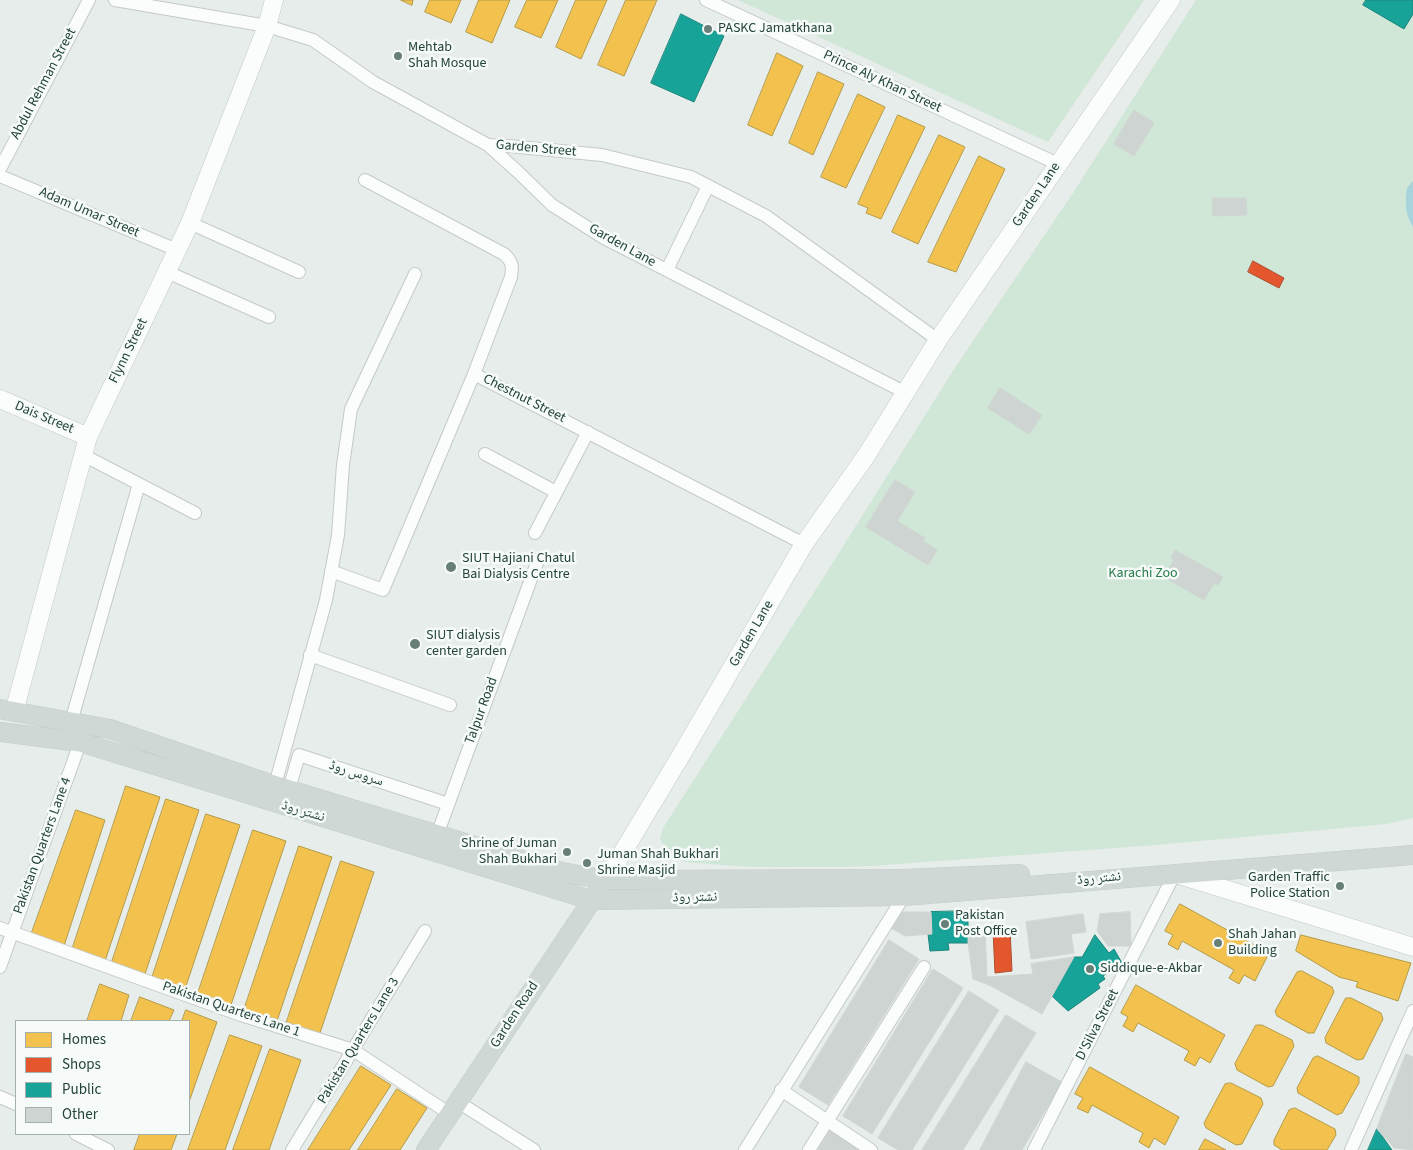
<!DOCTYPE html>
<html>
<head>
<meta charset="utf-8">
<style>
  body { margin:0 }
  #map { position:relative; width:1413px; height:1150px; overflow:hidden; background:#e7edea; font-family:"Source Sans 3",sans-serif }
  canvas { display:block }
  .legend { position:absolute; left:15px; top:1020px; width:175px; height:115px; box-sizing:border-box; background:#f6fbf9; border:1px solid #a2b1ad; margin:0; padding:6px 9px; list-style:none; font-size:15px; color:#23433a }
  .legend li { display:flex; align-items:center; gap:10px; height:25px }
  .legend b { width:25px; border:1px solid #a2b1ad }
</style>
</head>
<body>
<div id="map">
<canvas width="1413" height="1150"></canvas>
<ul class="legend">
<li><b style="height:14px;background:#f2c14e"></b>Homes</li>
<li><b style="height:14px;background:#e4572e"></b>Shops</li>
<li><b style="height:14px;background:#17a398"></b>Public</li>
<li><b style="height:14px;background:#ced4d2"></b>Other</li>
</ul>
</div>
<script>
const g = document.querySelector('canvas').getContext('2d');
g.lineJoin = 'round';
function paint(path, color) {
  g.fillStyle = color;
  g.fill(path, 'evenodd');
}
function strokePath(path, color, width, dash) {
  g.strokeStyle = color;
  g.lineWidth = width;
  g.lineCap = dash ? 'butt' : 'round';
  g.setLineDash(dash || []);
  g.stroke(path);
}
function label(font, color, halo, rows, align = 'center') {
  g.font = font + ' "Source Sans 3","Noto Naskh Arabic",sans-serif';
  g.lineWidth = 5;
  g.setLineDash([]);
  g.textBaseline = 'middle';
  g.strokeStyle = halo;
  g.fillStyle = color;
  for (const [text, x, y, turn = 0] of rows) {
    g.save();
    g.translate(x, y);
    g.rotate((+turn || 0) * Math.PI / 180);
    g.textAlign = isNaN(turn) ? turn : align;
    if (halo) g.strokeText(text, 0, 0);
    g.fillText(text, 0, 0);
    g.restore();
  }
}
paint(new Path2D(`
  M738 0H1144L1048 142Z
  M1196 0H1413V818L1387 824 1156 845 871 866 838 867H751L685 862 672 857 660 839 663 828 827 572 956 366 1073 193Z`), '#d0e6d7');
paint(new Path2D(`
  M1413 181V227C1405 214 1405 203 1407 188Z`), '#a7d4dc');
const homes = new Path2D(`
  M401 0H413L412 5Z
  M430 0H461L451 23 425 12Z
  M479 0H510L492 43 466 32Z
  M527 0H558L541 38 515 27Z
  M576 0H607L581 59 556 47Z
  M626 0H657L624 76 598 65Z
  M777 53 803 66 772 136 748 125Z
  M818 72 844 84 813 155 789 143Z
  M858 94 885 107 846 188 821 177Z
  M898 115 925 127 881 219 866 213 868 208 858 204Z
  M939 135 965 147 918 244 892 232Z
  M979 156 1005 169 956 272 928 262Z
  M126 786 160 797 105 961 72 950Z
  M166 799 199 810 145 974 112 962Z
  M76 810 105 820 64 946 31 935Z
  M206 814 240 825 185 989 152 978Z
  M253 830 286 841 231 1005 198 993Z
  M299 846 332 857 277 1021 244 1010Z
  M341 861 374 872 319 1036 286 1024Z
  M1180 904 1269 953 1255 981 1244 975 1239 984 1229 978 1234 970 1182 941 1178 950 1168 944 1173 935 1165 931Z
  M1301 935 1411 963 1398 1001 1356 987 1358 982 1339 977 1296 951Z
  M1302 971 1332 987 1334 992 1314 1033H1308L1277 1016 1275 1011 1297 972Z
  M100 984 129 995 121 1021H87Z
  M1136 985 1225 1035 1210 1063 1200 1057 1195 1066 1184 1060 1189 1051 1138 1023 1133 1032 1123 1026 1128 1017 1121 1013Z
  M140 997 174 1010 169 1021H131Z
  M1346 998H1351L1381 1013 1383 1019 1363 1059 1357 1060 1326 1043 1325 1038Z
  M186 1010 217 1022 189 1102V1021H182Z
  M1256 1025H1262L1292 1040 1294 1046 1273 1086 1268 1087 1237 1070 1235 1064Z
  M230 1035 262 1046 225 1150H188Z
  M270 1049 301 1060 269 1150H233Z
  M1318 1056 1359 1077V1083L1342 1113 1337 1115 1298 1093 1297 1088 1313 1058Z
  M361 1066 391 1085 349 1150H308Z
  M1090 1067 1179 1117 1165 1145 1154 1138 1149 1148 1139 1142 1143 1133 1092 1105 1088 1113 1077 1108 1083 1098 1075 1094Z
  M1231 1083 1261 1098 1263 1104 1242 1144 1236 1145 1206 1128 1204 1123 1225 1084Z
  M397 1089 427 1108 400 1150H358Z
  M1295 1108 1335 1129 1336 1135 1327 1150H1282L1274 1145V1140L1289 1110Z
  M140 1134H177L171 1150H134Z
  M1205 1139 1226 1150H1199Z`);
paint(homes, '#f2c14e');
strokePath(homes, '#b49b48', 1);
const shops = new Path2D(`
  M1253 261 1284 278 1279 288 1248 272Z
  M1010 928 1012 971 995 973 993 930Z`);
paint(shops, '#e4572e');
strokePath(shops, '#aa5132', 1);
const public = new Path2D(`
  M1366 0H1413V14L1404 29 1363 5Z
  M681 14 724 36 694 102 651 83Z
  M968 911V943H948L949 950 930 951 928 934H932L931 912Z
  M1095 935 1109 953 1114 949 1122 963 1103 976 1105 979 1098 984 1100 988 1068 1011 1052 996 1074 957H1082Z
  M1377 1129 1392 1150H1368Z`);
paint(public, '#17a398');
strokePath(public, '#1b867c', 1);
const building = new Path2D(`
  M1134 110 1154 123 1134 156 1114 144Z
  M1213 198H1246L1247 215 1213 216Z
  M1000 388 1042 415 1029 434 988 408Z
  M895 480 915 492 897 521 925 538 923 541 937 550 928 565 866 527Z
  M1175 550 1223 577 1218 585 1214 583 1204 600 1164 577 1174 560 1171 558Z
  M901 912H931L932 934 905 936 891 928Z
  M1130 912 1131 946H1108L1097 931 1100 914Z
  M1083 914 1086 932 1071 934 1074 953 1031 959 1026 922Z
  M985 930 987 977 989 985 973 979 968 943V931Z
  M889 940 919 959 828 1105 799 1087Z
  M1074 957 1042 1014 989 985 987 977 1033 974 1031 964Z
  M933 969 963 988 872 1134 843 1116Z
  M969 991 999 1010 912 1150H898L878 1138Z
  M1006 1015 1036 1033 963 1150H922Z
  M1406 1054 1413 1057V1124L1382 1115Z
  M1026 1062 1062 1082 1022 1150H980Z
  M1382 1115 1413 1124V1150L1394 1148 1377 1129Z
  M830 1130 860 1149 859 1150H818Z`);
paint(building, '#ced4d2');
strokePath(building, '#d0d6d3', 1);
const street = new Path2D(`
  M115 0 267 26 313 40 373 82 488 145 509 146 602 155 691 177 766 216 938 340
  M706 0 1058 164
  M488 145 517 171 552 205 604 238 906 393
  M0 169 89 0
  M0 176 177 250
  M365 180 504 254C512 261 513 266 511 277L474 374
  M190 223 299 272
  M667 270 708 186
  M167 272 269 317
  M485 454 556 492
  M83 455 195 513
  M535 533 588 432
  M331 571 383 590 474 374 804 544
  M310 655 450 705
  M71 722 139 484
  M275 785 326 600 338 535 343 465 351 409 415 274
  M289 789 299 755 448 804
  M437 835 538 560
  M0 928 241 1015 353 1050 450 1114
  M0 967 82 737
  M781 1090 871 1150
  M0 1097 16 1104
  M458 1102 534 1150
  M76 1134 108 1150
  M292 1150 425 931
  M745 1150 904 896V891
  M809 1150 924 967
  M1034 1150 1175 873
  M1351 1150 1413 1011`);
const secondary = new Path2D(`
  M0 399 88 437
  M14 712 88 437 190 223 267 26 274 0
  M1179 875 1413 947
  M606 880 680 757 804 544 866 456 938 340 1171 0`);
const primary = new Path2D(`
  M0 709 110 729 267 783 362 812 562 872 606 880 903 879 1020 874
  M0 732 80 742 591 900 904 896 1413 855
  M426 1150 598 891`);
strokePath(street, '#c4cac7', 14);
strokePath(secondary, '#c3cac7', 19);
strokePath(primary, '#c2ccc9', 20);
strokePath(street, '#fbfcfc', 12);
strokePath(secondary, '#fbfcfc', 18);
strokePath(primary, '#cfd8d5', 19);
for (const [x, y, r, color] of [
  [708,29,5,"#687e78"],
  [398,56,5,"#687e78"],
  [451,567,6,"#687e78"],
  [415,644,6,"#687e78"],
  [567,852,5,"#687e78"],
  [587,863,5,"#687e78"],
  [1340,886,5,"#687e78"],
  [945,924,5,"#687e78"],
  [1218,943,5,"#687e78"],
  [1090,969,5,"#687e78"]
]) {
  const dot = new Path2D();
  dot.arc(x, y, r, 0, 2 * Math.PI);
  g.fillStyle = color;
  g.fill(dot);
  strokePath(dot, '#f6fbf9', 2);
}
label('14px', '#23433a', '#f6fbf9', [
  ["PASKC Jamatkhana",718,29],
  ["Mehtab",408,48],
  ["Shah Mosque",408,64],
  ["SIUT Hajiani Chatul",462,559],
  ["Bai Dialysis Centre",462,575],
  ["SIUT dialysis",426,636],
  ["center garden",426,652],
  ["Shrine of Juman",557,844,"right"],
  ["Shah Bukhari",557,860,"right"],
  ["Juman Shah Bukhari",597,855],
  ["Shrine Masjid",597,871],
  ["Garden Traffic",1330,878,"right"],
  ["Police Station",1330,894,"right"],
  ["Pakistan",955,916],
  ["Post Office",955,932],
  ["Shah Jahan",1228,935],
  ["Building",1228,951],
  ["Siddique-e-Akbar",1100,969]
], 'left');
label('14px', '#23433a', '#f6fbf9', [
  ["Prince Aly Khan Street",882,82,25],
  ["Abdul Rehman Street",44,84,-62],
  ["Garden Street",536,149,5],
  ["Garden Lane",1037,195,-56],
  ["Adam Umar Street",89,213,23],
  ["Garden Lane",622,246,29],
  ["Flynn Street",129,351,-64],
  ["Chestnut Street",524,399,27],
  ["Dais Street",44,418,23],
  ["Garden Lane",752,634,-60],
  ["Talpur Road",482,711,-70],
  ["سروس روڈ",356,774,18],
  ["نشتر روڈ",303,812,17],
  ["Pakistan Quarters Lane 4",43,846,-70],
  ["نشتر روڈ",1099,879,-5],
  ["نشتر روڈ",695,898,-1],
  ["Pakistan Quarters Lane 1",231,1010,19],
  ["Garden Road",515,1015,-57],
  ["D'Silva Street",1098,1025,-63],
  ["Pakistan Quarters Lane 3",359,1041,-59]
]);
label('14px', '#2a7c4a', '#f6fbf9', [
  ["Karachi Zoo",1143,574]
]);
</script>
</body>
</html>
